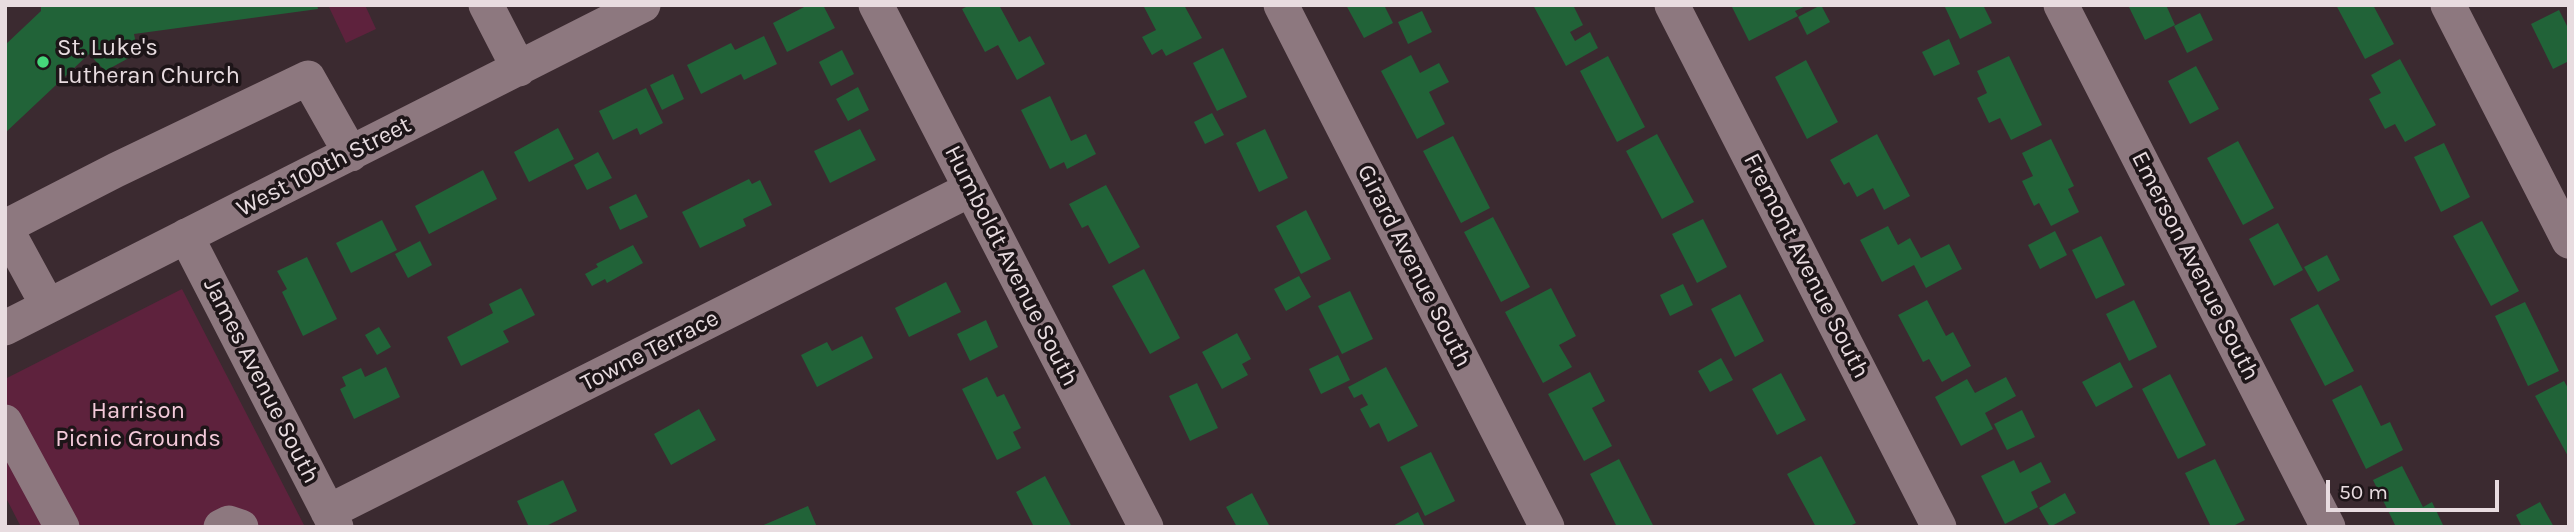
<!DOCTYPE html>
<html>
<head>
<meta charset="utf-8">
<style>
  body { margin:0 }
  #map { position:relative; width:2574px; height:532px; overflow:hidden; background:#3b2a30; font-family:Karla,sans-serif }
  canvas { display:block }
  .frame { position:absolute; inset:0; border:7px solid #e8dce0; pointer-events:none }
  .scale { position:absolute; left:2326px; top:480px; width:173px; height:32px; box-sizing:border-box; border:4px solid #e8dce0; border-top:0; padding-left:9px; font-size:21px; line-height:24px; white-space:nowrap; color:#e8dce0; -webkit-text-stroke:5px #1d1518; paint-order:stroke }
</style>
</head>
<body>
<div id="map">
<canvas width="2574" height="532"></canvas>
<div class="frame"></div>
<div class="scale">50 m</div>
</div>
<script>
const g = document.querySelector('canvas').getContext('2d');
g.lineJoin = 'round';
function paint(path, color) {
  g.fillStyle = color;
  g.fill(path, 'evenodd');
}
function strokePath(path, color, width, dash) {
  g.strokeStyle = color;
  g.lineWidth = width;
  g.lineCap = dash ? 'butt' : 'round';
  g.setLineDash(dash || []);
  g.stroke(path);
}
function label(font, color, halo, rows, align = 'center') {
  g.font = font + ' Karla,sans-serif';
  g.lineWidth = 7;
  g.setLineDash([]);
  g.textBaseline = 'middle';
  g.strokeStyle = halo;
  g.fillStyle = color;
  for (const [text, x, y, turn = 0] of rows) {
    g.save();
    g.translate(x, y);
    g.rotate((+turn || 0) * Math.PI / 180);
    g.textAlign = isNaN(turn) ? turn : align;
    if (halo) g.strokeText(text, 0, 0);
    g.fillText(text, 0, 0);
    g.restore();
  }
}
paint(new Path2D(`
  M328 5H365L376 29 346 43Z
  M182 289 305 527H21L5 496V379Z`), '#5e223d');
paint(new Path2D(`
  M41 5H317L318 9 134 34 138 53 105 71 89 54 5 133V45L41 11Z
  M808 5H823L835 28 787 52 773 23Z
  M970 5H999L1019 42 1030 36 1045 64 1017 80 998 45 985 52 962 9Z
  M1143 5H1184L1202 38 1166 56 1162 49 1152 55 1142 37 1156 30Z
  M1346 5H1384L1393 23 1364 38Z
  M1533 5H1573L1583 25 1570 32 1575 41 1590 32 1598 48 1566 66Z
  M1731 5H1808L1795 11 1798 16 1749 41Z
  M1821 5 1830 22 1807 35 1798 17Z
  M1944 5H1983L1992 23 1960 39Z
  M2128 5H2166L2175 25 2145 40Z
  M2336 5H2373L2394 44 2365 59Z
  M2559 10 2569 30V61L2553 69 2531 24Z
  M1422 11 1432 32 1408 44 1398 22Z
  M2200 13 2213 40 2187 53 2174 26Z
  M764 36 777 64 744 80 741 74 701 94 687 65 731 43 735 50Z
  M1949 39 1960 64 1934 76 1922 52Z
  M1223 48 1247 97 1217 111 1193 63Z
  M842 50 854 74 831 86 819 62Z
  M1411 55 1420 73 1439 63 1449 82 1429 92 1445 124 1417 139 1381 71Z
  M1608 56 1645 127 1617 142 1580 71Z
  M2009 56 2042 125 2011 140 2000 118 1989 123 1977 98 1987 93 1977 71Z
  M2400 59 2436 125 2405 142 2395 124 2385 129 2369 99 2381 93 2371 75Z
  M1806 60 1838 122 1807 139 1775 77Z
  M2196 66 2219 109 2190 124 2168 81Z
  M673 74 684 99 662 110 650 85Z
  M858 87 869 110 848 121 836 99Z
  M646 88 663 123 640 135 637 128 613 140 599 111Z
  M1050 96 1071 141 1086 134 1096 154 1067 169 1064 162 1050 169 1021 110Z
  M1212 113 1224 135 1205 144 1194 122Z
  M558 128 574 159 529 182 514 152Z
  M860 129 876 160 830 183 814 151Z
  M1265 129 1288 178 1259 192 1236 143Z
  M1657 134 1694 202 1662 219 1626 151Z
  M1877 134 1910 196 1884 210 1873 188 1857 197 1849 182 1844 185 1830 160Z
  M1453 136 1490 208 1461 223 1423 151Z
  M2051 139 2074 186 2068 189 2079 212 2051 226 2039 203 2034 206 2022 181 2033 176 2022 153Z
  M2238 141 2274 208 2243 225 2207 158Z
  M2444 143 2470 197 2441 212 2414 157Z
  M598 152 612 178 587 190 574 165Z
  M483 170 497 199 429 234 415 206Z
  M749 179 752 184 760 180 772 205 743 219 746 226 700 248 682 212Z
  M1106 185 1140 247 1109 264 1088 225 1082 228 1069 204Z
  M636 194 648 217 620 230 609 207Z
  M1306 210 1331 259 1301 274 1276 226Z
  M1493 217 1530 287 1501 302 1464 232Z
  M1703 219 1727 267 1697 283 1672 234Z
  M382 220 397 250 351 273 336 243Z
  M2482 221 2519 291 2491 306 2453 236Z
  M2278 223 2303 270 2274 286 2249 239Z
  M1888 226 1898 245 1910 238 1921 258 1949 244 1962 269 1926 288 1914 265 1882 282 1860 240Z
  M2055 231 2067 255 2040 269 2028 245Z
  M2101 236 2125 285 2096 299 2072 250Z
  M420 241 432 265 408 278 395 254Z
  M633 245 643 263 607 283 605 279 592 286 585 274 598 267 596 264Z
  M2327 255 2340 280 2318 292 2304 267Z
  M307 257 337 319 303 336 282 292 287 289 277 271Z
  M1144 269 1180 338 1150 354 1112 286Z
  M1299 276 1311 297 1286 311 1274 289Z
  M946 282 961 312 909 337 895 308Z
  M1683 284 1693 305 1670 316 1660 295Z
  M521 288 535 315 503 331 509 342 461 366 447 337 493 313 489 304Z
  M1551 288 1576 336 1559 345 1572 367 1543 383 1505 312Z
  M1350 291 1373 339 1342 354 1318 306Z
  M1740 294 1764 341 1735 357 1711 309Z
  M1927 300 1946 336 1953 332 1971 366 1942 382 1929 359 1923 362 1898 315Z
  M2134 300 2157 347 2129 361 2106 314Z
  M2525 302 2559 371 2528 386 2495 316Z
  M2318 304 2354 371 2325 386 2290 319Z
  M986 320 998 347 970 361 957 334Z
  M379 327 391 347 377 355 365 335Z
  M1237 333 1251 359 1242 364 1248 375 1222 389 1202 352Z
  M862 336 873 358 817 387 801 355 827 342 832 351Z
  M1338 355 1350 380 1321 394 1309 369Z
  M1721 358 1733 380 1710 392 1698 371Z
  M2120 362 2133 387 2096 407 2082 382Z
  M386 367 400 397 354 419 340 389 346 386 342 377 361 368 365 377Z
  M1386 367 1418 426 1388 442 1379 423 1370 428 1360 409 1368 405 1362 394 1354 398 1348 387Z
  M1590 372 1605 401 1592 408 1612 446 1584 461 1548 394Z
  M1781 373 1806 420 1777 435 1752 389Z
  M2170 374 2206 445 2178 459 2142 389Z
  M987 377 997 397 1004 394 1021 428 1013 432 1021 448 997 460 962 389Z
  M2006 377 2016 396 1985 413 1993 429 1961 446 1935 397 1967 379 1975 393Z
  M2564 381 2569 390V458L2535 396Z
  M1197 383 1218 428 1190 441 1169 396Z
  M2361 385 2381 426 2390 422 2403 450 2366 469 2332 400Z
  M699 409 716 440 671 465 654 434Z
  M2022 410 2035 437 2007 450 1994 424Z
  M1431 452 1455 501 1425 516 1400 467Z
  M1821 456 1856 523 1848 527H1816L1787 474Z
  M1619 459 1654 527H1617L1590 474Z
  M2215 459 2245 520 2231 527H2211L2185 473Z
  M2014 460 2020 473 2041 462 2051 482 2031 492 2038 507 2005 524 1981 476Z
  M2402 466 2423 507 2432 502 2444 527H2396L2373 480Z
  M1045 476 1072 527H1034L1016 492Z
  M563 480 577 511 544 527H529L517 501Z
  M1252 493 1270 527H1237L1226 507Z
  M2065 493 2076 513 2050 527 2039 508Z
  M2540 502 2554 527H2522L2516 515Z
  M808 506 817 527H759Z
  M1418 512 1425 527H1391Z`), '#216338');
strokePath(new Path2D(`
  M486 5 519 69
  M876 5 1146 527
  M1281 5 1547 527
  M1672 5 1939 527
  M2061 5 2328 527
  M2448 5 2569 241
  M5 227 116 170 308 78 351 154
  M5 227 48 306
  M186 236 336 527
  M5 328 643 5
  M5 422 62 527
  M328 512 971 189
  M221 527 229 523 241 527`), '#8d787f', 35);
for (const [x, y, r, color] of [
  [43,62,7,"#45d77a"]
]) {
  const dot = new Path2D();
  dot.arc(x, y, r, 0, 2 * Math.PI);
  g.fillStyle = color;
  g.fill(dot);
  strokePath(dot, '#1d1518', 2.5);
}
label('24px', '#e8dce0', '#1d1518', [
  ["St. Luke's",57,48],
  ["Lutheran Church",57,76]
], 'left');
label('24px', '#e8dce0', '#1d1518', [
  ["West 100th Street",324,167,-27],
  ["Humboldt Avenue South",1011,266,63],
  ["Girard Avenue South",1414,266,63],
  ["Fremont Avenue South",1806,266,63],
  ["Emerson Avenue South",2195,266,63],
  ["Towne Terrace",650,351,-27],
  ["James Avenue South",261,381,63]
]);
label('24px', '#f4cada', '#1d1518', [
  ["Harrison",138,411],
  ["Picnic Grounds",138,439]
]);
</script>
</body>
</html>
